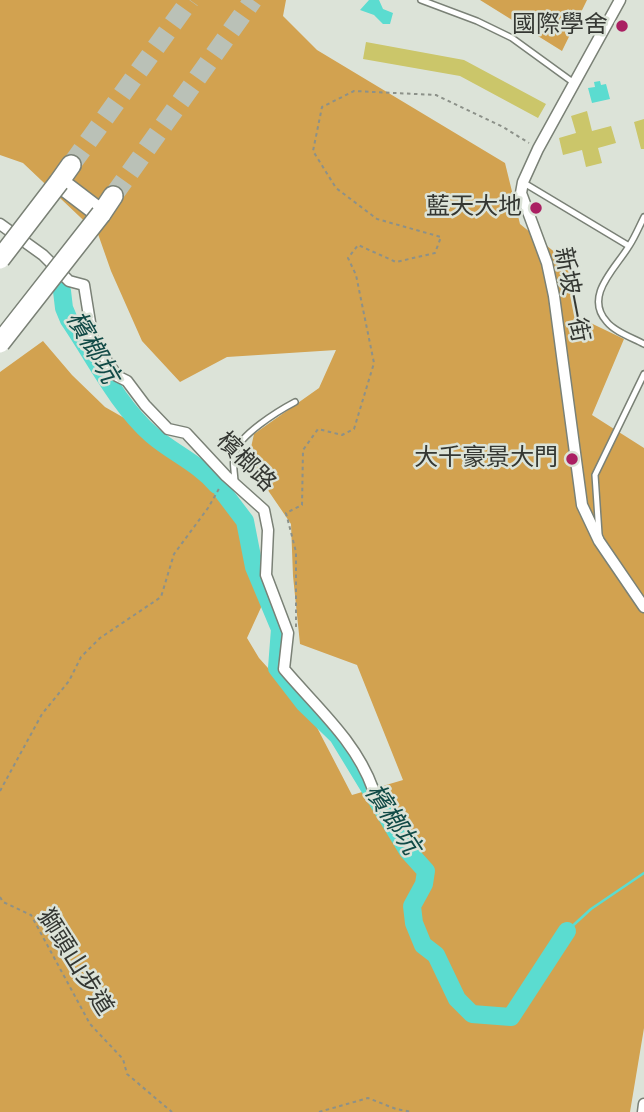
<!DOCTYPE html>
<html>
<head>
<meta charset="utf-8">
<style>
  body { margin:0 }
  canvas { display:block; background:#dce3d8 }
</style>
</head>
<body>
<canvas width="644" height="1112"></canvas>
<script>
const g = document.querySelector('canvas').getContext('2d');
g.lineJoin = 'round';
function paint(path, color) {
  g.fillStyle = color;
  g.fill(path, 'evenodd');
}
function strokePath(path, color, width, dash) {
  g.strokeStyle = color;
  g.lineWidth = width;
  g.lineCap = dash ? 'butt' : 'round';
  g.setLineDash(dash || []);
  g.stroke(path);
}
function label(font, color, halo, rows, align = 'center') {
  g.font = font + ' Jost,"Noto Sans TC",sans-serif';
  g.lineWidth = 5;
  g.setLineDash([]);
  g.textBaseline = 'middle';
  g.strokeStyle = halo;
  g.fillStyle = color;
  for (const [text, x, y, turn = 0] of rows) {
    g.save();
    g.translate(x, y);
    g.rotate((+turn || 0) * Math.PI / 180);
    g.textAlign = isNaN(turn) ? turn : align;
    if (halo) g.strokeText(text, 0, 0);
    g.fillText(text, 0, 0);
    g.restore();
  }
}
paint(new Path2D(`
  M0 0H286L283 16 317 50 505 163 520 224 573 267 576 316 624 339 592 415 644 448V1028L630 1112H0V372L43 341 72 375 105 407 154 435 237 498 264 601 247 638 259 658 311 716 352 795 403 780 357 665 300 644 293 576 291 524 248 461 254 434 319 388 336 350 227 357 180 382 142 341 111 271 98 234 23 163 0 155Z
  M480 0H587L562 51Z`), '#d2a250');
paint(new Path2D(`
  M369 0H379L383 9 393 13 390 24H383L374 15 360 10Z
  M600 81 601 85 606 84 610 99 592 103 588 88 595 87 594 82Z`), '#5bdcd0');
strokePath(new Path2D(`
  M567 931 591 909 644 873`), '#5bdcd0', 2.5);
strokePath(new Path2D(`
  M62 291 64 308 69 320C95 358 117 404 152 435 173 453 198 463 217 485
  M223 492 245 521 254 567 280 629 277 668 304 703 338 736 408 851 426 871 424 884 412 906 414 923 423 945 436 955 457 999 472 1014 511 1017 567 931`), '#5bdcd0', 18);
paint(new Path2D(`
  M366 42 464 60 546 104 538 118 460 76 363 59Z
  M587 111 592 131 611 126 616 143 598 148 602 163 586 167 582 150 563 155 559 138 576 133 571 116Z
  M644 119V149H641L634 122Z`), '#cbc66a');
strokePath(new Path2D(`
  M71 165 190 0
  M113 196 253 0`), '#bac1b7', 19, [19, 10]);
const lane = new Path2D(`
  M421 0 477 21 512 38 574 83
  M524 183 629 246
  M644 217C639 227 635 237 629 246 616 268 583 296 607 322 615 332 633 338 644 344
  M235 483C235 474 232 462 234 454 239 435 278 411 295 402
  M599 534 595 475 644 374`);
const street = new Path2D(`
  M620 0 538 149 523 182 521 193 547 263 554 296 582 505 599 541 644 607
  M0 224 43 255 69 281 84 285 93 341 117 376 127 381 145 405 168 429 186 433 226 476 264 510 268 530 266 575 288 633 284 669C316 707 356 741 373 789
  M643 1112 644 1104`);
const highway = new Path2D(`
  M71 165 59 182 101 214 113 196`);
strokePath(lane, '#7a8176', 8);
strokePath(street, '#7a8176', 13);
strokePath(highway, '#7a8176', 22);
strokePath(new Path2D(`
  M296 627V552L286 513 302 505 303 450 318 429 342 435 354 429 374 363 356 275 348 258 358 245 396 262 435 253 441 237 377 219 336 188 313 151 322 107 354 91 436 95 503 127 529 143
  M0 791 42 714 69 681 81 657 100 638 161 597 174 554 208 508 220 487
  M0 897 3 902 31 915 90 1024 123 1059 127 1074 172 1112
  M319 1112 368 1098 396 1109 412 1112`), '#8c9189', 2, [3.5, 3.5]);
strokePath(lane, '#fff', 5);
strokePath(street, '#fff', 10);
strokePath(highway, '#fff', 19);
const highwayBridge = new Path2D(`
  M0 259 59 182
  M0 343 101 214`);
strokePath(highwayBridge, '#7a8176', 22, []);
strokePath(highwayBridge, '#fff', 19);
for (const [x, y, r, color] of [
  [622,26,7,"#aa1f62"],
  [536,208,7,"#aa1f62"],
  [572,459,7,"#aa1f62"]
]) {
  const dot = new Path2D();
  dot.arc(x, y, r, 0, 2 * Math.PI);
  g.fillStyle = color;
  g.fill(dot);
  strokePath(dot, '#dce3d8', 2.5);
}
label('24px', '#343732', '#dce3d8', [
  ["國際學舍",608,26],
  ["藍天大地",522,208],
  ["大千豪景大門",558,459]
], 'right');
label('24px', '#343732', '#dce3d8', [
  ["新坡一街",570,295,79],
  ["檳榔路",245,463,45],
  ["獅頭山步道",74,963,58]
]);
label('italic 26px', '#114a46', '#dce3d8', [
  ["檳榔坑",91,348,60],
  ["檳榔坑",391,820,57]
]);
</script>
</body>
</html>
